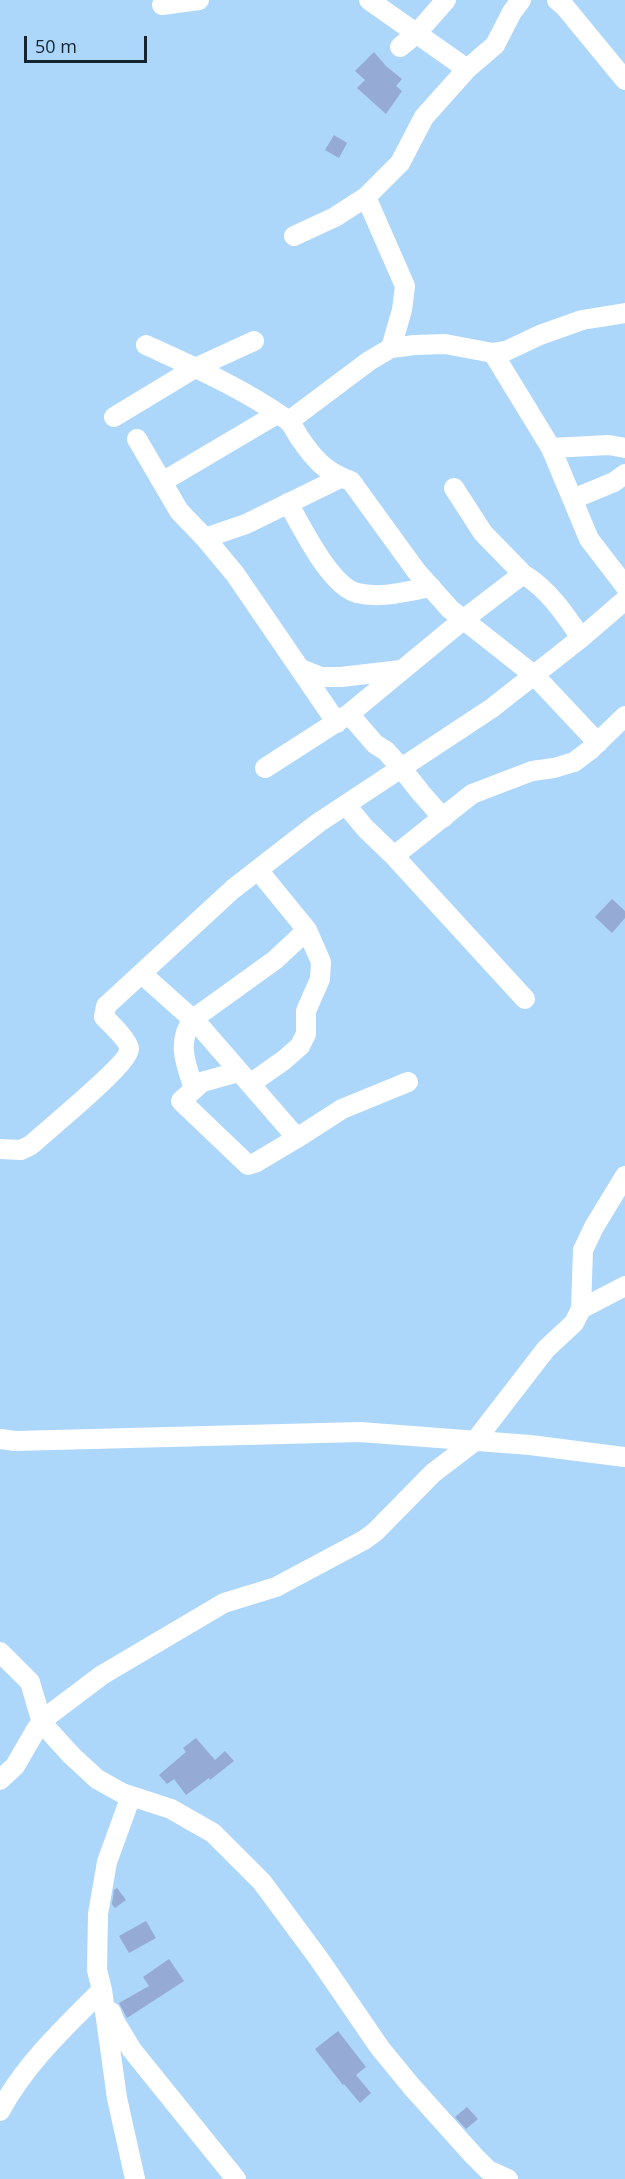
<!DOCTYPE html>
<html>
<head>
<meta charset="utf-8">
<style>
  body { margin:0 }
  #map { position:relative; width:625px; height:2179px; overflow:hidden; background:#add6fb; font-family:"Open Sans",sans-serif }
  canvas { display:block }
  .scale { position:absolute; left:24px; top:36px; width:123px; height:27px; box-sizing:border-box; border:3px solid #142431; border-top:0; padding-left:8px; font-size:18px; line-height:21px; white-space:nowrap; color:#142431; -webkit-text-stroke:4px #add6fb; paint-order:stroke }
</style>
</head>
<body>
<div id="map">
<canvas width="625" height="2179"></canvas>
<div class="scale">50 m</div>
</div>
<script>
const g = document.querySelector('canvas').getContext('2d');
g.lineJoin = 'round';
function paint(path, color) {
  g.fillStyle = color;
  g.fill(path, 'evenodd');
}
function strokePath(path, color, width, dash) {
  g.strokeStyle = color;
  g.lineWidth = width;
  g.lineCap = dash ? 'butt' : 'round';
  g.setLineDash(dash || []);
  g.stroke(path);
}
paint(new Path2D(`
  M374 52 386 66 402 79 396 86 402 91 386 114 357 88 365 80 355 71Z
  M334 135 347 143 339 158 325 150Z
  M612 899 625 911V918L612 933 595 917Z
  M196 1738 215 1760 225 1751 234 1761 210 1780 209 1778 186 1795 174 1779 167 1784 159 1775 186 1752 183 1748Z
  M117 1888 126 1900 115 1908 112 1904 114 1890Z
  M146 1921 156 1938 129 1953 119 1936Z
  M169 1959 184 1981 127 2018 119 2003 149 1986 143 1977Z
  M338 2031 366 2067 356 2075 371 2093 360 2103 344 2084 343 2085 315 2049Z
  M467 2107 478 2119 466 2129 455 2117Z`), '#95aad5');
strokePath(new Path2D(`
  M369 0 467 69
  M557 0 565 7 625 80
  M162 5 199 0
  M400 47 417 33 446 0
  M366 197 405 286 402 310 391 348
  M294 236 335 217 366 197 400 163 424 117 467 69 495 45 512 12 521 0
  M146 345C194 367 242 388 286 419 292 423 295 431 299 437 314 459 326 473 351 481L417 572 450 609 535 676 598 743
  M493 353 551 448 589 539 625 586
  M114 417 195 368 254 341
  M289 421 369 361 391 348 415 345 445 344 493 353 506 351 540 335 582 320 625 313
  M137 439 179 511 205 538 235 574 337 723
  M551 448 609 445 625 448
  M162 482 277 414
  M573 499 614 482 625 474
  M288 503C302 527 330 586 357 593 381 599 408 591 431 587
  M205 538 246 524 340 478
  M523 574C548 589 565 614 581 638
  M301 669 321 677H341L401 670
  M349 714 375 744 386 751 402 769 421 793 443 818
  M265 768 349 714 464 619 523 574 483 533 454 488
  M346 805 365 828 394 856 525 999
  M394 856 472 794 532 771 554 768 574 762 590 750 625 716
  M142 974 198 1024 297 1138 255 1163 248 1165 181 1101 202 1082 238 1072
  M250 1084 284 1060 300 1046 306 1034V1011L320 979 321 962 307 930
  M194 1089C186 1064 176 1043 193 1019L275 960 307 930 258 870
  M297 1138 342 1109 408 1082
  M0 1149 21 1150 31 1145C46 1131 129 1064 129 1049 129 1041 110 1023 104 1017L106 1006 233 889 318 823 492 708 581 638 625 600
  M581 1309 625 1286
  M0 1439 15 1441 360 1432 530 1445 625 1457
  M0 1652 30 1682 42 1723 71 1755 97 1779 122 1793 171 1809 213 1833 262 1882 319 1959 380 2048 412 2087 474 2156 488 2170 508 2179
  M0 1780 15 1766 37 1728 49 1715 102 1675 224 1603 276 1587 364 1540 375 1532 433 1473 475 1441 546 1349 574 1323 581 1309 583 1250 594 1227 625 1176
  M131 1796 107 1862 98 1914 97 1970 102 1990 117 2098 135 2179
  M111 2012 115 2022 132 2050 236 2179
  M0 2111C25 2064 65 2027 102 1990`), '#fff', 20);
</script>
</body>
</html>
